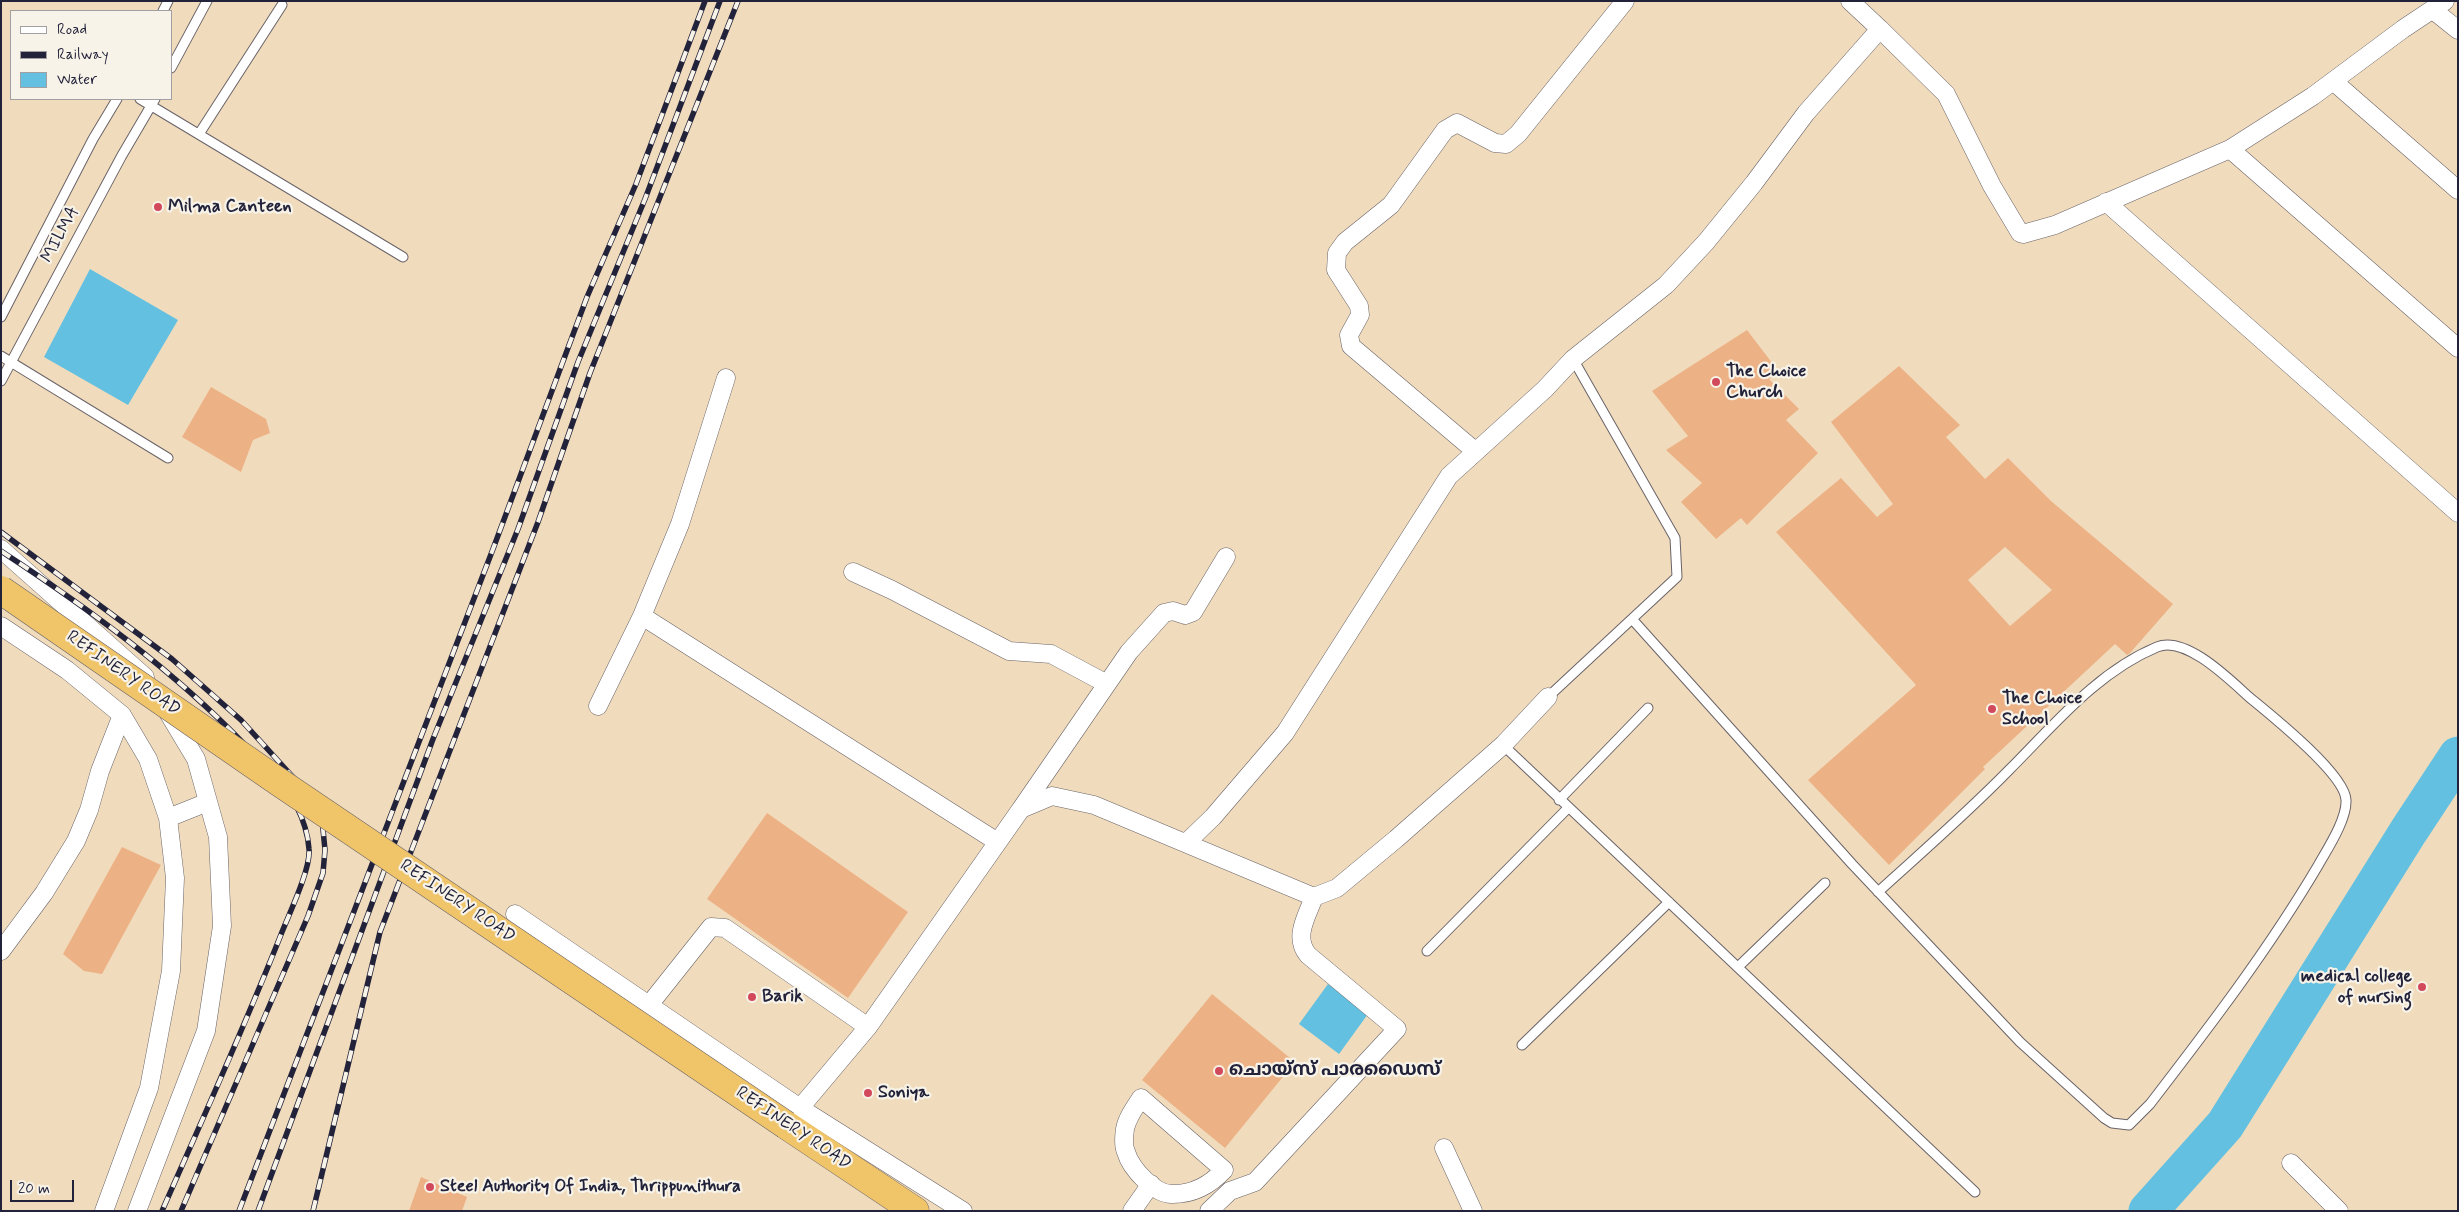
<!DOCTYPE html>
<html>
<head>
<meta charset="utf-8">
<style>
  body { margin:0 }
  #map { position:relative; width:2459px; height:1212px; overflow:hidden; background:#f0dcbc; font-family:Mynerve,sans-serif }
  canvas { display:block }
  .frame { position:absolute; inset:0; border:2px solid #22223b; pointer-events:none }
  .legend { position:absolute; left:10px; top:10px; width:162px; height:90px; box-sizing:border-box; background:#f7f3e8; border:1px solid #a29fa3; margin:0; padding:6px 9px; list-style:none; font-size:15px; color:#22223b }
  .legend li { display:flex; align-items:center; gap:10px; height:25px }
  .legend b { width:25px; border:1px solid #a29fa3 }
  .scale { position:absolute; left:10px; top:1180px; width:64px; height:22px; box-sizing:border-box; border:2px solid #22223b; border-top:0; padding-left:6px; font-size:15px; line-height:18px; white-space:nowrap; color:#22223b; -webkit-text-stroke:4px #f7f3e8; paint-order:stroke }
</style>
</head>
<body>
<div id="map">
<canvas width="2459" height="1212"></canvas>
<div class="frame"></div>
<ul class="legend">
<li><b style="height:6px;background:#fff"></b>Road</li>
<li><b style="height:6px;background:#22223b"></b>Railway</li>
<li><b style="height:14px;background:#63c0e1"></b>Water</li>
</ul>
<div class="scale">20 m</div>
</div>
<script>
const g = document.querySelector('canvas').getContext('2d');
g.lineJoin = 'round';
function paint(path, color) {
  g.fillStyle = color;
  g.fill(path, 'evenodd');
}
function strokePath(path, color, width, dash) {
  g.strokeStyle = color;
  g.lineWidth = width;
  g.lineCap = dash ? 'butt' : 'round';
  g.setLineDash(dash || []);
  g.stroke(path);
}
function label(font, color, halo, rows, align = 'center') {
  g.font = font + ' Mynerve,"Noto Sans Malayalam",sans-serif';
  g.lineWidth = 4.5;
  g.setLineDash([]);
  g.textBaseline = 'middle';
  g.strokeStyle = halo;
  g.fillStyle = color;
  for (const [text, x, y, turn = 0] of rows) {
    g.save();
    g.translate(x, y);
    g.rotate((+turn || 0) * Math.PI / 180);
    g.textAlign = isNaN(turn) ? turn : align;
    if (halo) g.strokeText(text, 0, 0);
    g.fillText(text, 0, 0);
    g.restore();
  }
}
paint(new Path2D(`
  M90 269 178 320 128 405 44 357Z
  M1328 984 1368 1014 1339 1054 1299 1024Z`), '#63c0e1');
strokePath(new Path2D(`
  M2148 1211 2225 1125 2408 832 2458 756`), '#63c0e1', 39);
paint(new Path2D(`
  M1747 330 1779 372 1769 379 1799 409 1786 420 1818 453 1747 525 1741 518 1716 539 1681 502 1702 483 1666 450 1688 436 1652 391Z
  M1899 366 1960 425 1946 437 1985 479 2008 458 2051 501 2173 604 2130 653 2127 655 2115 644 1983 767 1985 769 1889 865 1808 780 1916 685 1776 532 1841 478 1877 517 1893 504 1831 422ZM2005 547 2052 590 2010 626 1968 580Z
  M211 387 266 419 270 433 253 440 241 472 182 437Z
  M767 813 908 912 848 998 707 899Z
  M122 847 161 865 102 974 84 971 63 954Z
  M1212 994 1295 1062 1225 1148 1142 1080Z
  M421 1177 467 1197 462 1211H409Z`), '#edb186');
const service = new Path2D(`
  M163 11 168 1
  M171 68 207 1
  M140 99 403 257
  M199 134 282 5
  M1 317 93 139 117 99
  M1 356 168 458
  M1 381 121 157 155 99
  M1632 619 1852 864 2020 1042 2104 1118 2112 1123 2129 1125 2150 1104C2210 1026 2269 949 2319 864 2328 848 2347 819 2346 800 2345 774 2271 715 2249 697 2229 679 2185 635 2157 647 2097 672 2054 725 2009 770 1967 813 1922 852 1878 892
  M1548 697 1677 577 1675 538 1573 359
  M1503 745 1975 1192
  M1559 800 1648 708
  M1427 951 1568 808
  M1738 967 1825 883
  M1522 1045 1669 902`);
const minor = new Path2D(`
  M2433 10 2458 30
  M1880 29 1946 94 1992 186 2020 233 2023 234 2055 225 2230 149 2313 96 2403 29 2445 1
  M2333 81 2458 190
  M2230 149 2458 348
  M2106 202 2458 513
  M726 378 680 524 642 616 996 841
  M1475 451 1351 346 1349 335 1360 315 1359 306 1336 270 1337 253 1345 242 1391 205 1445 130 1457 123 1495 143 1506 144 1518 134 1625 1
  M1 549 145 677
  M853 572 892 590 1009 651 1051 654 1107 684
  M1 626 67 670 122 715 148 759 168 818 175 878 171 971 149 1088 104 1211
  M598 706 642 616
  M1021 809 1129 652 1164 613 1173 611 1185 615 1193 612 1226 557
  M168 818 208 802
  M1186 843 1213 817 1285 733 1449 476 1545 389 1573 359 1666 285 1706 242 1754 183 1806 113 1880 29 1850 1
  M515 914 800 1108 963 1211
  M1 951 44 893 76 841 89 810 100 771 122 715
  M649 1005 711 927 725 928 868 1027
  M1141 1098 1224 1170C1211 1184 1194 1194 1173 1194 1155 1195 1131 1169 1126 1152 1123 1146 1124 1136 1125 1129 1127 1118 1135 1107 1141 1098Z
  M800 1108 868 1027 1021 809 1052 796 1094 805 1314 897 1337 888 1396 839 1503 745 1548 697
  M1444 1148 1473 1211
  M2291 1163 2339 1211
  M137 1211 206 1031 222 926 218 837 196 759 166 709
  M1132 1211 1151 1184
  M1209 1211 1230 1191 1255 1182 1397 1029 1308 955C1293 937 1307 916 1314 897`);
const trunk = new Path2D(`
  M786 1125 915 1211`);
strokePath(service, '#6a6368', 11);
strokePath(minor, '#6a6368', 19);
strokePath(trunk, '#6a6368', 29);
strokePath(service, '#fff', 9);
strokePath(minor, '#fff', 18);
strokePath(trunk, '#f0c469', 28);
const rail = new Path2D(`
  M1 532 172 659 241 720 312 798 322 819 325 850 323 873 308 916 181 1211
  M1 551C88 608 173 670 245 745 262 763 284 783 296 805 303 819 308 833 309 849 311 868 290 912 282 932 245 1026 203 1118 162 1211
  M239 1211 493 549 587 297 636 184 705 1
  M258 1211 433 739 518 529 578 362 645 199 720 1
  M313 1211 380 932 538 522 590 373 738 1`);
strokePath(rail, '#22223b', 5.5);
strokePath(rail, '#f7f3e8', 4, [11]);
const trunkBridge = new Path2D(`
  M1 590 276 780 786 1125`);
strokePath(trunkBridge, '#6a6368', 29, []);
strokePath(trunkBridge, '#f0c469', 28);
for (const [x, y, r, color] of [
  [158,207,5,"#d1495b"],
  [1716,382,5,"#d1495b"],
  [1992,709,5,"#d1495b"],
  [2422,987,5,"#d1495b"],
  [752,997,5,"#d1495b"],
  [1219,1071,5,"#d1495b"],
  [868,1093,5,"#d1495b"],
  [430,1187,5,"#d1495b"]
]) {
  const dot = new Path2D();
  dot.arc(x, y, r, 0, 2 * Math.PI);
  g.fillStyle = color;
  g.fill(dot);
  strokePath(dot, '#f7f3e8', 2);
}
label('bold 18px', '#22223b', '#f7f3e8', [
  ["Milma Canteen",168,207],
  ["The Choice",1726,372],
  ["Church",1726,393],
  ["The Choice",2002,699],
  ["School",2002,720],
  ["medical college",2412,977,"right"],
  ["of nursing",2412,998,"right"],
  ["Barik",762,997],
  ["ചൊയ്സ് പാരഡൈസ്",1229,1071],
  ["Soniya",878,1093],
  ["Steel Authority Of India, Thrippunithura",440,1187]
], 'left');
label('18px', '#22223b', '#f7f3e8', [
  ["MILMA",61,235,-62],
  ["REFINERY ROAD",123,674,35],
  ["REFINERY ROAD",457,902,34],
  ["REFINERY ROAD",793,1129,34]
]);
</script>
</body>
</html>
